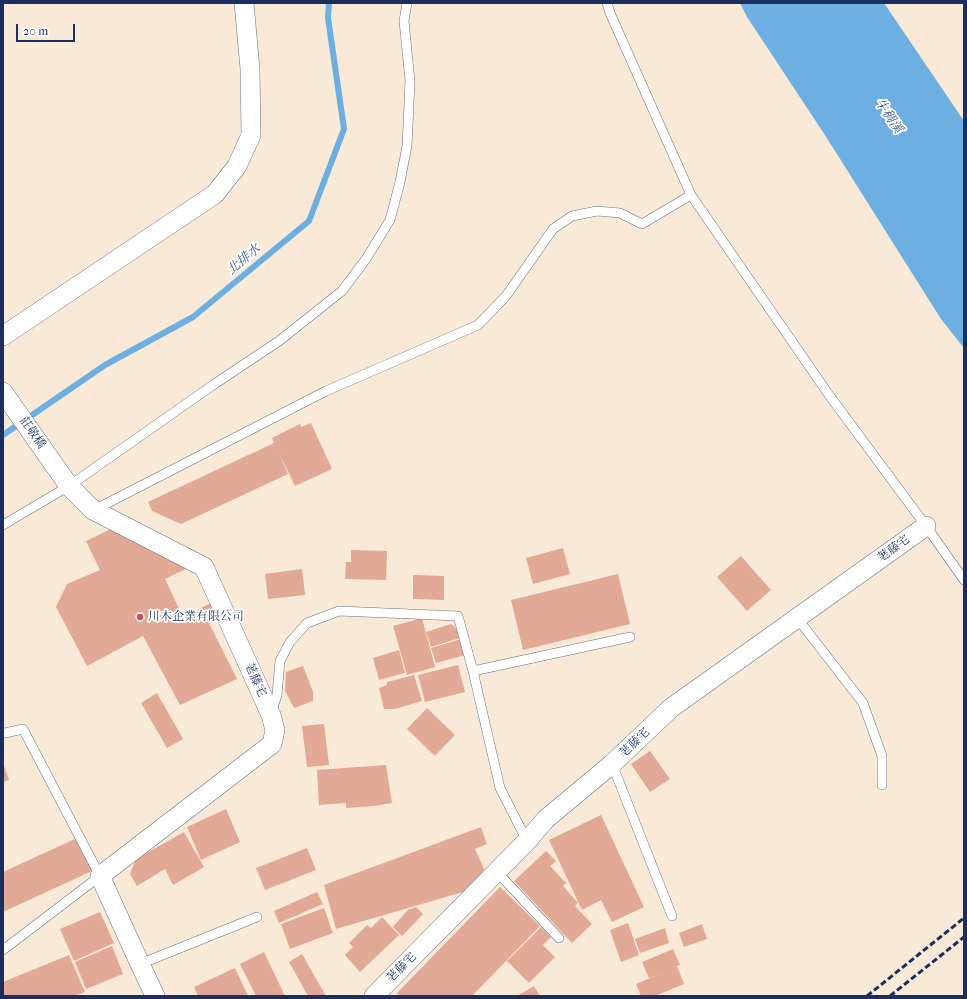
<!DOCTYPE html>
<html>
<head>
<meta charset="utf-8">
<style>
  body { margin:0 }
  #map { position:relative; width:967px; height:999px; overflow:hidden; background:#f8ead7; font-family:"IM FELL French Canon",serif }
  canvas { display:block }
  .frame { position:absolute; inset:0; border:4px solid #1b2f5e; pointer-events:none }
  .scale { position:absolute; left:16px; top:24px; width:59px; height:18px; box-sizing:border-box; border:2px solid #1b2f5e; border-top:0; padding-left:5px; font-size:12px; line-height:14px; white-space:nowrap; color:#1b2f5e; -webkit-text-stroke:3px #fff; paint-order:stroke }
</style>
</head>
<body>
<div id="map">
<canvas width="967" height="999"></canvas>
<div class="frame"></div>
<div class="scale">20 m</div>
</div>
<script>
const context = document.querySelector('canvas').getContext('2d');
context.lineJoin = 'round';
function fillPath(path, color) {
  context.fillStyle = color;
  context.fill(path, 'evenodd');
}
function toPath(rows) {
  const path = new Path2D();
  for (const r of rows) {
    path.moveTo(r[0], r[1]);
    for (let i = 2; i < r.length; i += 2) path.lineTo(r[i], r[i + 1]);
  }
  return path;
}
function strokePath(path, color, width, dash) {
  context.strokeStyle = color;
  context.lineWidth = width;
  context.lineCap = dash ? 'butt' : 'round';
  context.setLineDash(dash || []);
  context.stroke(path);
}
function drawText(font, color, halo, rows, align = 'center') {
  context.font = font + ' "IM FELL French Canon","Noto Serif TC",serif';
  context.lineWidth = 3.5;
  context.setLineDash([]);
  context.textBaseline = 'middle';
  context.strokeStyle = halo;
  context.fillStyle = color;
  for (const [text, x, y, turn = 0] of rows) {
    context.save();
    context.translate(x, y);
    context.rotate((+turn || 0) * Math.PI / 180);
    context.textAlign = isNaN(turn) ? turn : align;
    if (halo) context.strokeText(text, 0, 0);
    context.fillText(text, 0, 0);
    context.restore();
  }
}
const water = toPath([
  [740,3,884,3,964,121,964,348,941,319,823,132,747,17]
]);
const stream = toPath([
  [3,435,105,365,193,317,309,221,344,129,328,18,329,3]
]);
const building = toPath([
  [311,423,332,469,295,486,279,453,288,474,181,524,152,511,148,502,274,443,272,438,300,424,301,427],
  [113,528,190,567,165,579,183,617,211,603,217,617,208,621,237,679,180,705,143,636,87,666,56,607,67,584,100,570,86,541],
  [563,548,570,574,533,584,526,558],
  [351,550,387,551,386,580,345,579,346,562,351,562],
  [741,556,771,590,747,611,717,577],
  [302,569,305,595,268,599,265,574],
  [618,574,630,624,523,650,511,600],
  [413,575,444,576,444,600,413,599],
  [422,618,435,667,421,671,418,660,421,671,407,675,393,626],
  [451,624,457,629,460,638,431,647,426,632],
  [461,639,465,655,436,663,431,648],
  [399,650,405,673,379,680,373,658],
  [458,665,465,692,425,702,418,675],
  [303,666,313,692,313,701,294,708,285,691,286,672],
  [414,675,422,701,395,709,384,709,379,688,387,685,387,682],
  [157,693,183,739,167,748,141,703],
  [427,708,455,735,435,756,407,729],
  [324,724,329,765,307,767,302,726],
  [650,751,670,779,650,792,631,764],
  [3,763,9,780,3,782],
  [386,765,392,803,374,806,346,808,346,803,319,805,317,770],
  [226,809,240,842,201,860,187,827],
  [601,815,644,907,612,922,601,900,582,910,549,840],
  [481,827,487,844,475,849,486,873,463,892,336,929,324,885],
  [184,832,204,867,173,885,165,869,137,886,130,874,136,859],
  [77,838,92,871,3,912,3,872],
  [307,848,316,870,265,890,256,868],
  [546,851,556,861,550,866,566,883,563,886,578,903,575,906,592,924,572,943,514,881],
  [500,887,540,926,472,996,399,996,397,993],
  [317,892,323,904,279,923,274,911],
  [416,907,423,914,402,936,393,927,408,910],
  [324,908,333,933,290,949,281,924],
  [100,912,114,943,74,961,60,929],
  [382,917,399,935,360,972,345,955,353,947,349,943,367,925,371,928],
  [628,923,639,955,621,962,610,930],
  [702,924,707,939,684,947,679,933],
  [541,927,551,937,517,971,507,961],
  [665,928,669,943,640,953,635,939],
  [543,945,555,957,529,983,517,971],
  [112,946,123,974,86,989,75,962],
  [673,949,680,965,677,966,684,984,655,996,641,996,636,984,664,972,649,978,642,962],
  [264,952,285,996,256,996,240,964],
  [302,954,326,996,308,996,289,962],
  [69,955,85,992,75,996,3,996,3,982],
  [235,968,248,996,198,996,194,987],
  [534,986,540,996,517,996]
]);
const lane = toPath([
  [607,3,610,13,691,195,829,395,926,526,964,580],
  [94,510,326,391,478,325,506,296,553,229,572,216,597,211,620,213,642,224,691,195],
  [3,525,69,486,213,385,279,341,342,291,366,259,390,220,400,182,407,146,410,81,404,21,407,3],
  [797,618,863,703,882,756,882,785],
  [473,671,630,637],
  [272,711,277,695,280,661,290,642,307,623,339,611,458,616,473,671,500,788,527,841],
  [612,764,672,916],
  [497,872,559,938],
  [3,950,100,876,23,729,5,733],
  [140,964,257,917]
]);
const street = toPath([
  [3,336,215,194,237,166,251,135,250,69,244,3],
  [3,392,69,486,93,510,204,567,271,715,275,730,272,744,100,876,140,964,155,996],
  [374,996,527,841,546,819,612,764,671,708,926,526]
]);
const rail = toPath([
  [867,996,964,918],
  [890,996,964,937]
]);
const markers = [
  [140,617,4,"#d1495b"]
];
const streetNames = [
  ["莊敬橋",32,433,55],
  ["荖藤宅",894,549,-36],
  ["荖藤宅",255,680,66],
  ["荖藤宅",635,743,-44],
  ["荖藤宅",402,968,-45]
];
const poiNames = [
  ["川木企業有限公司",148,617]
];
const waterNames = [
  ["牛稠溪",888,116,56],
  ["北排水",244,260,-40]
];
fillPath(water, '#6eafe2');
strokePath(stream, '#6eafe2', 6);
fillPath(building, '#e1a996');
strokePath(lane, '#687088', 10);
strokePath(street, '#687088', 20);
strokePath(lane, '#fff', 9);
strokePath(street, '#fff', 19);
strokePath(rail, '#1b2f5e', 3, [6, 3]);
for (const [x, y, r, color] of markers) {
  const dot = new Path2D();
  dot.arc(x, y, r, 0, 2 * Math.PI);
  context.fillStyle = color;
  context.fill(dot);
  strokePath(dot, '#fff', 1.5);
}
drawText('12px', '#1b2f5e', '#fff', streetNames);
drawText('12px', '#1b2f5e', '#fff', poiNames, 'left');
drawText('italic 13px', '#385c8c', '#fff', waterNames);
</script>
</body>
</html>
